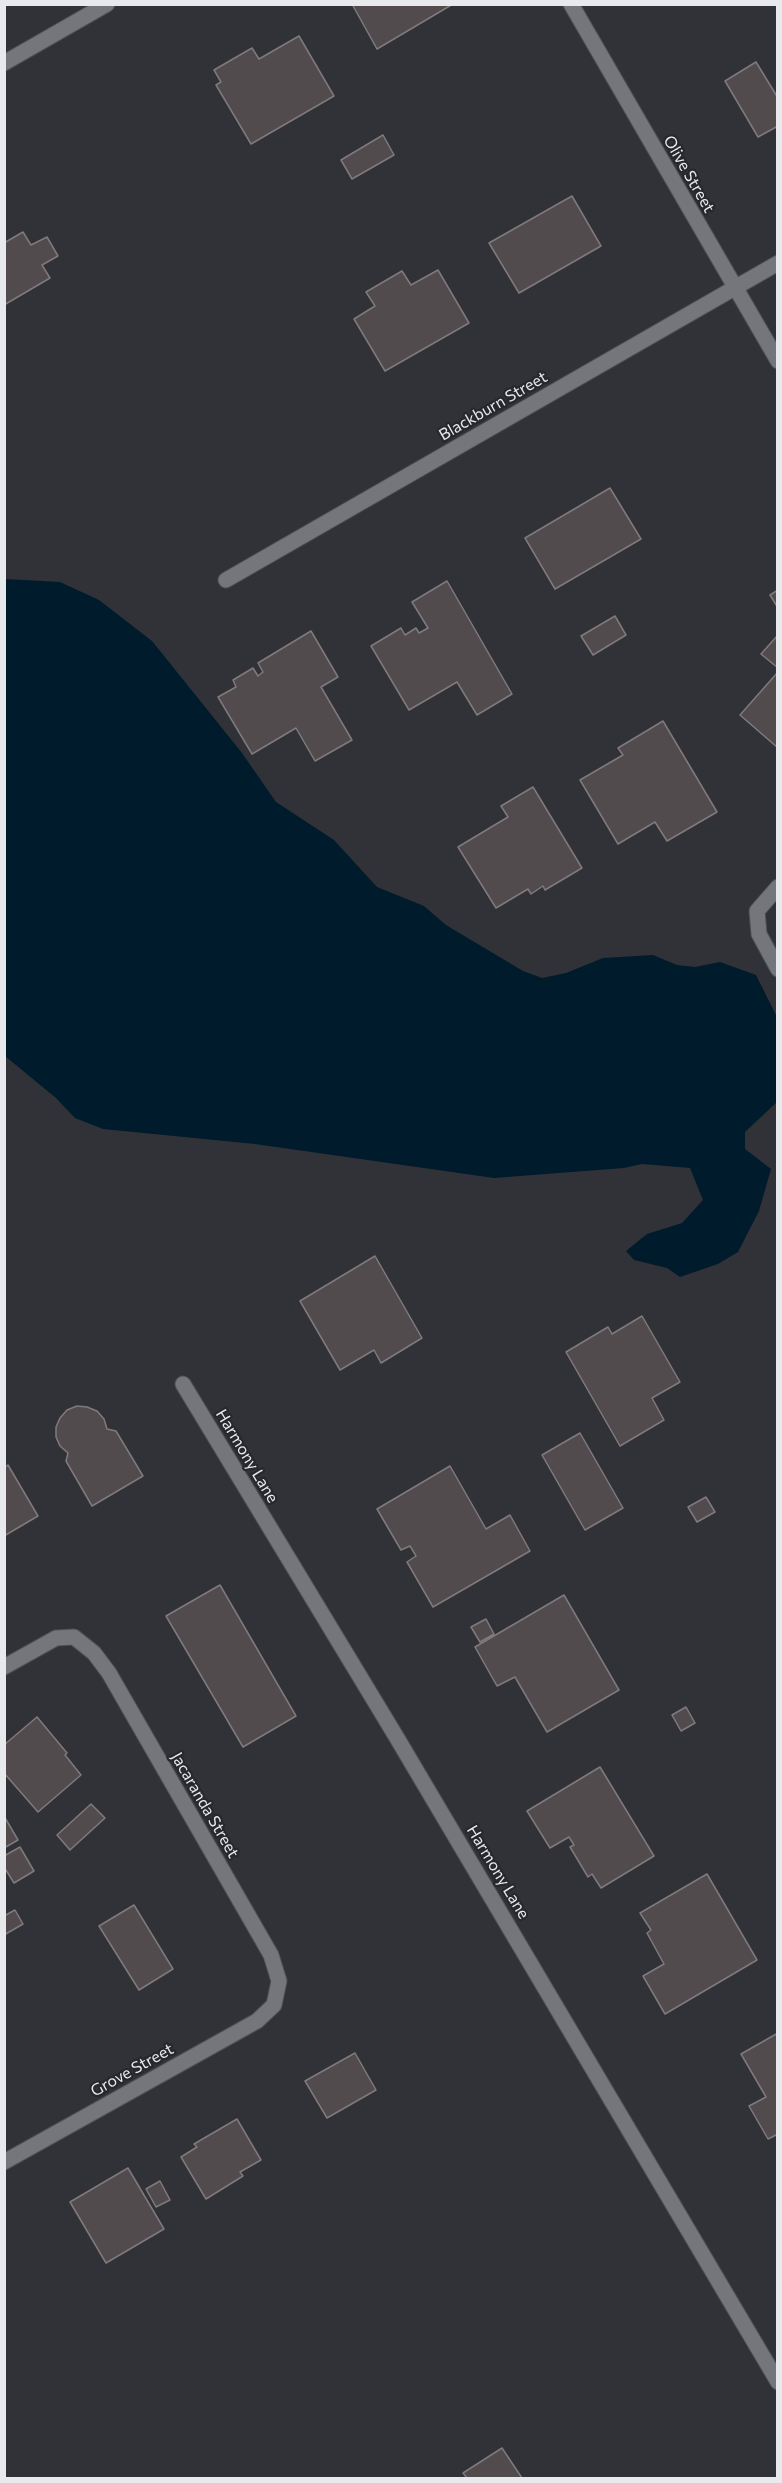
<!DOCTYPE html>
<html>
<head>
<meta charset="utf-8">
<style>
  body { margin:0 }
  #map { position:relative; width:782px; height:2483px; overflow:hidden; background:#313237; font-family:Commissioner,sans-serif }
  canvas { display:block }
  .frame { position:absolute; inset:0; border:6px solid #e8e9ec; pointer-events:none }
</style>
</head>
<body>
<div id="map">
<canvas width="782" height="2483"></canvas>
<div class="frame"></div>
</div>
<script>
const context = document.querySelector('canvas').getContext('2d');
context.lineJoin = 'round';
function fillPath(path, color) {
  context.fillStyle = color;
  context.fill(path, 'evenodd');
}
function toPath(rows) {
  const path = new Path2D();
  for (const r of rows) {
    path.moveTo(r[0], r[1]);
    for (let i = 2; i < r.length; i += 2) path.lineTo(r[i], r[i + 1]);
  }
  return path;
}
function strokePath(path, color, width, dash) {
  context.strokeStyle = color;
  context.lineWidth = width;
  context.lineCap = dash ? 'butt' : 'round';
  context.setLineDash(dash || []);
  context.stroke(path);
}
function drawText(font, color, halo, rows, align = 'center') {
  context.font = font + ' Commissioner,sans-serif';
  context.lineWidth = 4.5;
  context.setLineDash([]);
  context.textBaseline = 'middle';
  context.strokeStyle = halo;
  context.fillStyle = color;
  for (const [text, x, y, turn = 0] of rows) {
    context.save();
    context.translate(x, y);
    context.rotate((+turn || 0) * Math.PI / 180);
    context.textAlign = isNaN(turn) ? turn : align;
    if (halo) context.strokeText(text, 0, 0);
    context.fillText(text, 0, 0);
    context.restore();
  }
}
const water = toPath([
  [5,579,60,582,99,600,152,641,242,753,276,802,334,840,377,887,424,906,446,925,523,971,542,978,566,973,603,958,653,955,677,965,695,967,720,962,756,975,777,1017,777,1102,745,1132,745,1149,771,1169,759,1211,738,1252,718,1264,680,1277,667,1268,634,1260,626,1251,647,1234,682,1223,703,1200,690,1168,642,1164,624,1168,494,1178,255,1144,103,1129,75,1118,56,1098,5,1056]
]);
const building = toPath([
  [352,4,453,4,377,49,352,4],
  [299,36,334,96,251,144,216,85,221,82,214,70,252,48,259,59,299,36],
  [756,62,778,98,778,126,758,137,725,81,756,62],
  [383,135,394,155,352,179,341,160,383,135],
  [572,196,601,246,519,293,489,243,572,196],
  [23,232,31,245,47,237,58,256,42,265,50,278,4,305,4,243,23,232],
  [438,270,469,323,385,371,354,319,375,306,366,292,402,271,411,285,438,270],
  [610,488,641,539,555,589,525,538,610,488],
  [447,581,512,694,477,715,457,682,409,710,371,646,401,628,405,635,416,628,419,633,428,628,412,602,447,581],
  [778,590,778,608,770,595,778,590],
  [615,616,626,635,593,655,581,636,615,616],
  [311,631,338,677,321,687,352,740,315,761,296,728,252,754,218,697,236,687,233,680,253,668,258,676,263,672,258,663,311,631],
  [778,635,778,668,761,654,778,635],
  [778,672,778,748,740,715,778,672],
  [663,721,717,812,667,841,655,822,618,844,580,780,623,755,618,748,663,721],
  [533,787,582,868,545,890,543,886,531,894,528,889,496,908,458,847,508,817,501,806,533,787],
  [375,1256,422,1338,381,1363,374,1350,340,1370,300,1301,375,1256],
  [642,1316,680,1382,652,1398,664,1420,620,1446,566,1352,608,1327,612,1334,642,1316],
  [77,1406,87,1407,97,1411,104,1419,107,1429,116,1431,143,1476,92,1506,66,1461,68,1453,60,1446,56,1437,56,1427,60,1418,67,1410,77,1406],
  [580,1433,623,1508,585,1530,542,1455,580,1433],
  [8,1465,38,1516,4,1536,4,1468,8,1465],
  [450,1466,486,1529,510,1515,530,1551,433,1607,407,1562,416,1556,410,1546,401,1550,377,1509,450,1466],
  [706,1497,715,1512,697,1522,688,1507,706,1497],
  [220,1585,296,1716,243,1747,166,1616,220,1585],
  [564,1595,619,1690,547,1732,515,1677,497,1686,475,1647,564,1595],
  [486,1619,494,1634,480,1642,471,1627,486,1619],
  [686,1707,695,1723,681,1731,672,1715,686,1707],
  [37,1717,67,1753,65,1755,81,1775,38,1812,4,1773,4,1745,37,1717],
  [600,1767,654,1856,601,1888,592,1874,588,1877,570,1847,574,1845,569,1837,550,1848,527,1811,600,1767],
  [91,1804,105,1818,70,1850,57,1835,91,1804],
  [4,1816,18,1840,4,1848,4,1816],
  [20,1847,34,1871,14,1883,4,1867,4,1856,20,1847],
  [707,1874,757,1960,665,2014,643,1976,664,1964,647,1933,651,1930,640,1913,707,1874],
  [134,1905,173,1969,139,1990,99,1926,134,1905],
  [15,1910,23,1924,4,1935,4,1916,15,1910],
  [778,2033,778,2134,768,2139,749,2106,766,2097,741,2054,778,2033],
  [355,2053,376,2090,327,2118,305,2081,355,2053],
  [237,2119,261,2160,240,2172,243,2176,206,2199,181,2157,197,2147,194,2144,237,2119],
  [128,2168,164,2229,106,2263,70,2202,128,2168],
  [160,2181,170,2200,156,2207,146,2189,160,2181],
  [502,2448,522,2478,467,2478,463,2473,502,2448]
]);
const minor = toPath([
  [571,4,778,361],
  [4,63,107,4],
  [226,580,778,263],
  [778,887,757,911,759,934,778,969],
  [183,1384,397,1738,778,2382],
  [4,1667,56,1638,74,1637,94,1653,109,1673,271,1955,279,1981,274,2005,257,2021,4,2162]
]);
const streetNames = [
  ["Olive Street",689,174,60],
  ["Blackburn Street",493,406,-30],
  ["Harmony Lane",247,1456,59],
  ["Jacaranda Street",205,1805,60],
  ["Harmony Lane",498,1872,59],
  ["Grove Street",132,2070,-29]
];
fillPath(water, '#001b2c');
fillPath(building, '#514b4e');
strokePath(building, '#807a7d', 1.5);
strokePath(minor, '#4f5054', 17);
strokePath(minor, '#75767c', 15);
drawText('16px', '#e8e9ec', '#27282d', streetNames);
</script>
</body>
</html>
